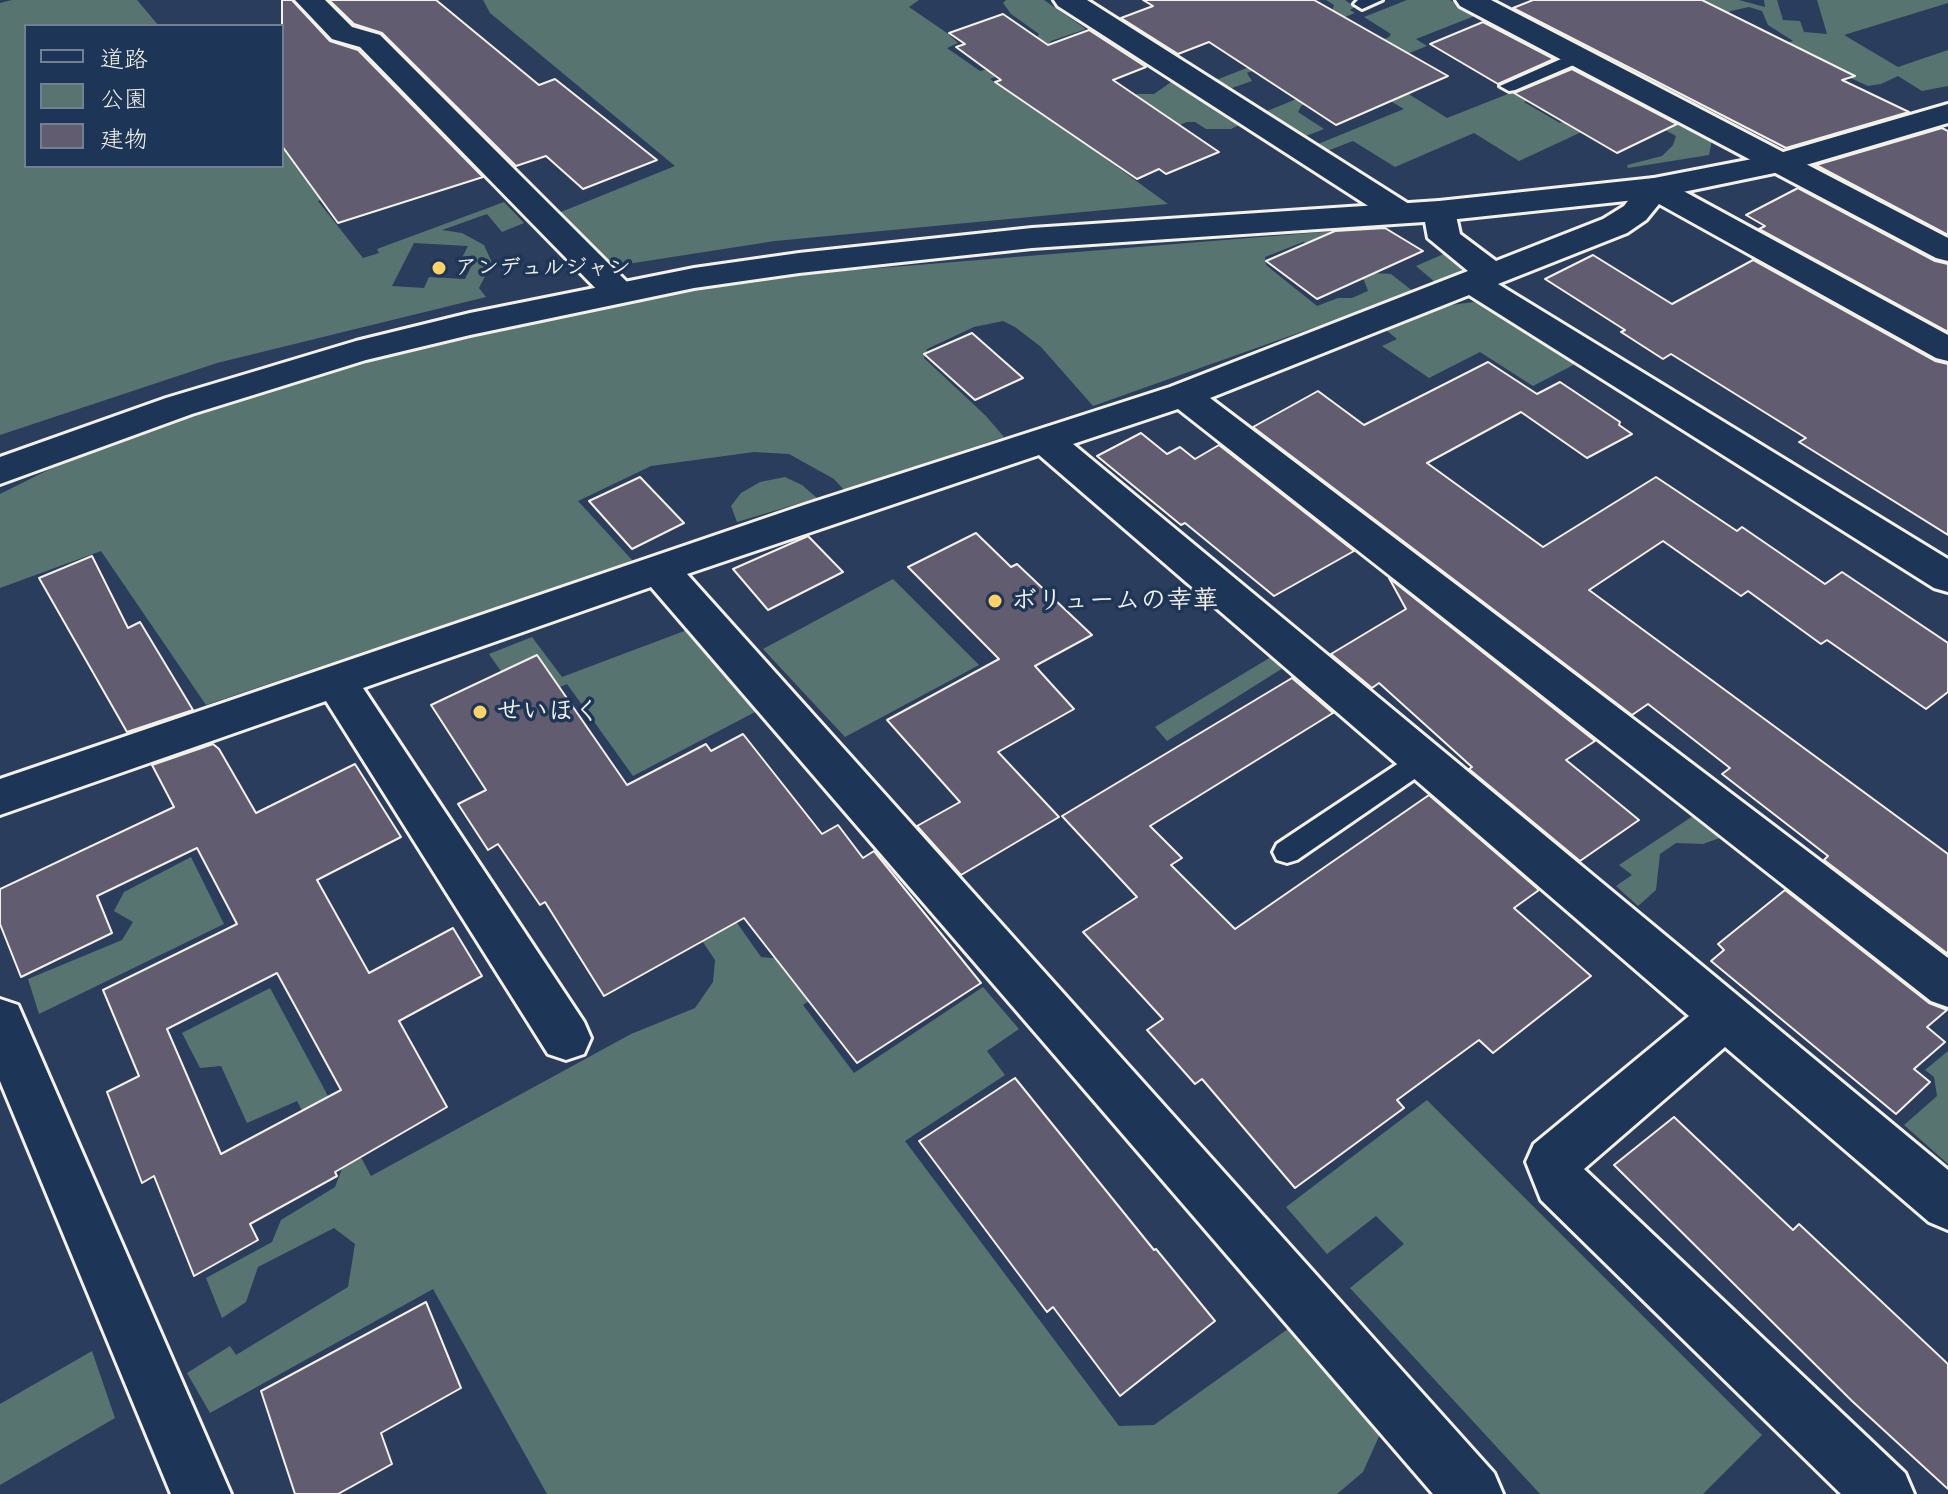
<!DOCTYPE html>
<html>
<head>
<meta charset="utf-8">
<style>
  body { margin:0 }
  #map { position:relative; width:1948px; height:1494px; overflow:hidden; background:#2b3d5c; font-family:Delius,"Klee One",sans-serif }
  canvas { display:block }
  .legend { position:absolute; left:24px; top:24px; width:260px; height:144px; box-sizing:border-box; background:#1d3557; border:2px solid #738091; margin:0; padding:10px 14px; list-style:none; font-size:24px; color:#f4f1e8 }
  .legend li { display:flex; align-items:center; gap:16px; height:40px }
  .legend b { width:40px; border:2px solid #738091 }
</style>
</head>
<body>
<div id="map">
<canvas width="1948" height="1494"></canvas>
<ul class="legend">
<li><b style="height:10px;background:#1d3557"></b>道路</li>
<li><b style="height:22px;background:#577471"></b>公園</li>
<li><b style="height:22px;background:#615c70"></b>建物</li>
</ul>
</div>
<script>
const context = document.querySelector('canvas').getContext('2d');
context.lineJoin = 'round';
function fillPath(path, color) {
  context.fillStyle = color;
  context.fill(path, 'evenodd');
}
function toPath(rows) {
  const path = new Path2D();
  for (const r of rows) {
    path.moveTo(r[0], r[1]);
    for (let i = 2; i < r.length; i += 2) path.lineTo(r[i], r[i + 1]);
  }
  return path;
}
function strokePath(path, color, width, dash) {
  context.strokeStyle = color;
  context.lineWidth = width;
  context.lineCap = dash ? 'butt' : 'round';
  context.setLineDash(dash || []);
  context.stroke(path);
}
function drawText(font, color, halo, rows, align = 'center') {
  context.font = font + ' Delius,"Klee One",sans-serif';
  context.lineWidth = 7;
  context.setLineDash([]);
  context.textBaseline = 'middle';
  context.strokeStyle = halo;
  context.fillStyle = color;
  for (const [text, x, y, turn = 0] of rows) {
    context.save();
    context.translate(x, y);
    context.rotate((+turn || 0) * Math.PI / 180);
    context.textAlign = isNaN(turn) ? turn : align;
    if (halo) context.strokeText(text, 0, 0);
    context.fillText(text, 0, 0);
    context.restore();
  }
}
const green = toPath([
  [12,0,137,0,159,26,26,26,26,166,282,166,282,149,308,142,351,187,318,201,363,258,379,253,377,249,504,202,524,223,502,232,487,214,442,230,462,233,484,245,492,263,479,288,486,297,217,363,0,435,0,3],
  [414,243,468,246,460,262,473,263,465,279,429,277,424,288,392,286],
  [483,0,919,0,909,7,947,33,958,43,947,48,980,71,1007,65,1035,42,1039,34,1011,14,1003,3,1006,0,1044,0,1086,29,1051,41,1034,61,990,79,1048,119,1131,94,1154,94,1174,80,1241,124,1231,129,1206,129,1195,122,1187,122,1102,156,1168,204,775,241,621,265,604,261,556,214,675,166,490,13],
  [1326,0,1345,0,1355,7,1350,10,1355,13,1307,32,1307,36,1341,56,1389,37,1391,34,1364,17,1407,0,1450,0,1477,15,1416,39,1427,46,1369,69,1447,118,1566,71,1589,73,1524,102,1560,123,1596,107,1614,117,1519,161,1474,133,1395,167,1353,141,1327,151,1318,144,1404,109,1358,82,1301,106,1298,112,1324,129,1306,136,1267,111,1353,76,1310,49,1247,73,1252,81,1232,88,1216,80,1303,46,1280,31,1332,11,1334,5],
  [1688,0,1739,0,1765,7,1764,0,1777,0,1783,20,1800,21,1804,32,1827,34,1817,0,1948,0,1948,3,1844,35,1898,67,1948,50,1948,86,1922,91,1898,76,1881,84,1868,86,1777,45,1793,41,1768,25,1762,11,1749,7,1731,11,1685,31],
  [1644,105,1712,140,1709,155,1628,168,1627,165,1662,156,1673,145,1676,136,1629,111],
  [1796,191,1816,195,1944,262,1883,301,1789,249,1795,245],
  [1372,228,1380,230,1373,273,1391,274,1414,292,1093,406,1041,347,1015,327,1003,321,974,327,927,349,924,358,986,416,1004,437,844,490,834,479,789,454,754,452,651,466,578,501,633,561,206,705,101,551,0,588,0,494,60,464,252,393,417,347,583,307,757,278],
  [1303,242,1316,245,1364,280,1368,291,1352,298,1338,298,1317,306,1266,265,1265,257],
  [1446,253,1462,264,1461,271,1454,276,1436,283,1416,266],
  [1473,302,1491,306,1579,362,1533,386,1480,352,1429,378,1382,346,1397,339,1386,330,1444,306],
  [785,477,802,485,817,498,737,522,731,506,741,493,760,482],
  [893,579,979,665,845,737,763,649],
  [687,630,757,711,633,776,567,684,523,703,489,654,532,637,562,677],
  [1271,657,1283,668,1167,741,1155,727],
  [1696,814,1725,836,1703,844,1676,843,1660,854,1656,890,1638,906,1616,886,1632,875,1619,865],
  [191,857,224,924,39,1014,28,979,122,940,133,922,114,911,124,892],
  [728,910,761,957,784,959,879,954,803,1005,854,1073,983,987,1019,1029,987,1051,1005,1075,905,1141,1119,1426,1154,1425,1292,1326,1380,1434,1363,1472,1337,1494,547,1494,433,1289,210,1413,187,1373,230,1346,236,1355,348,1287,355,1244,334,1228,258,1267,246,1302,222,1318,206,1278,272,1242,281,1220,335,1187,345,1161,307,1120,297,1101,247,1123,221,1066,200,1068,182,1033,270,988,371,1176,631,1034,695,1008,713,982,715,960,694,929],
  [1948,1051,1948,1164,1904,1125,1937,1096,1934,1077,1925,1070],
  [1427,1100,1762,1435,1703,1494,1540,1494,1350,1288,1404,1244,1376,1216,1327,1254,1286,1207],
  [92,1351,115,1418,0,1485,0,1404]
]);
const building = toPath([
  [282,0,292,0,330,41,358,50,483,177,338,223,282,146,282,0],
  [329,0,436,0,539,85,555,79,657,160,583,189,546,156,516,166,382,33,354,24,329,0],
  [1143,0,1314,0,1448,76,1336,125,1209,42,1178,54,1121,18,1153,6,1143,0],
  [1533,0,1702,0,1855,76,1842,80,1909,112,1786,148,1513,8,1533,0],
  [1003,14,1048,45,1089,30,1146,67,1113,80,1219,152,1166,174,1159,169,1137,179,995,82,1001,80,956,47,965,44,949,33,1003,14],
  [1483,22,1554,59,1498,84,1430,44,1483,22],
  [1572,69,1677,124,1617,153,1514,93,1572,69],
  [1942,128,1948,131,1948,235,1816,165,1942,128],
  [1798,188,1935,261,1948,264,1948,332,1759,229,1765,226,1746,215,1798,188],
  [1385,228,1423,251,1317,299,1266,261,1335,231,1385,228],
  [1593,255,1672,304,1753,260,1935,361,1948,364,1948,535,1799,442,1806,438,1671,354,1663,359,1621,332,1625,330,1545,279,1593,255],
  [972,333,1023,378,975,400,924,354,972,333],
  [1488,362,1537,394,1560,382,1620,422,1619,425,1632,434,1587,458,1521,412,1427,463,1543,547,1656,477,1737,531,1742,527,1825,584,1842,572,1948,643,1948,692,1926,709,1827,640,1821,644,1748,591,1741,596,1663,541,1589,590,1948,854,1948,954,1824,860,1828,856,1722,774,1730,768,1648,704,1632,715,1253,427,1318,391,1364,425,1488,362],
  [1141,433,1167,454,1180,447,1195,459,1219,445,1354,551,1274,596,1185,523,1181,525,1097,456,1141,433],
  [640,477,684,523,632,549,589,501,640,477],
  [976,533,1011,567,1017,564,1092,635,1035,666,1074,709,998,752,1059,817,961,875,917,826,960,802,887,720,999,659,908,567,976,533],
  [808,536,843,572,768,610,733,569,808,536],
  [92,556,128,628,140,622,193,710,127,732,39,578,92,556],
  [1389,578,1595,741,1566,760,1639,820,1580,861,1469,769,1472,767,1379,683,1372,688,1331,654,1406,609,1389,578],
  [537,655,627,785,706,744,711,751,743,734,822,834,838,825,863,858,874,851,981,983,857,1063,744,918,604,996,545,902,540,905,498,844,488,850,458,804,486,790,431,705,537,655],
  [1292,678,1333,713,1150,826,1182,858,1171,865,1235,929,1429,795,1539,890,1514,908,1591,976,1493,1053,1479,1040,1397,1100,1404,1108,1295,1188,1202,1079,1195,1084,1147,1030,1163,1019,1083,932,1137,897,1062,816,1292,678],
  [213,744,219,749,256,813,355,764,401,837,317,880,369,973,453,928,482,976,399,1021,447,1107,335,1172,337,1176,250,1224,258,1240,194,1276,154,1176,142,1183,107,1092,139,1076,103,990,237,924,197,848,97,896,112,933,21,977,0,924,0,889,174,807,152,765,213,744],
  [277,973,341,1090,221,1154,167,1029,277,973],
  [1785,890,1929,1003,1947,1010,1927,1027,1945,1042,1914,1069,1930,1082,1896,1114,1711,961,1724,950,1718,944,1785,890],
  [1015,1078,1154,1250,1156,1249,1215,1321,1120,1396,1053,1307,1047,1312,919,1141,1015,1078],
  [1674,1117,1793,1230,1799,1224,1948,1364,1948,1489,1852,1401,1614,1165,1674,1117],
  [426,1302,461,1388,381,1433,392,1464,338,1494,295,1494,261,1391,426,1302]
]);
const lane = toPath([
  [1382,0,1362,9,1354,4,1358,0,1382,0],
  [1577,52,1583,53,1586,57,1583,61,1515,90,1509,91,1500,86,1577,52],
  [1423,750,1432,753,1436,760,1432,767,1297,860,1287,863,1277,860,1273,852,1277,844,1414,753,1423,750]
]);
const street = toPath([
  [295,0,325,0,352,27,380,35,631,286,636,293,631,300,619,303,607,300,360,47,332,39,295,0],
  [1054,0,1087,0,1412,206,1417,213,1412,220,1401,223,1390,220,1058,6,1054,0],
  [1456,0,1491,0,1948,238,1948,261,1936,258,1460,6,1456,0],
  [1654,178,1665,181,1948,335,1948,361,1936,358,1659,204,1646,220,1627,233,1498,284,1948,559,1948,592,1934,588,1469,295,1210,398,1948,958,1948,1007,1931,1001,1178,409,1073,444,1948,1170,1948,1230,1929,1222,1725,1047,1584,1169,1905,1473,1914,1494,1841,1494,1541,1200,1526,1162,1534,1144,1689,1016,1039,455,687,574,1494,1473,1503,1494,1433,1494,651,587,363,688,584,1022,591,1038,584,1054,566,1060,548,1054,326,701,0,815,0,779,804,505,1170,387,1468,271,1428,238,1423,211,1428,204,1439,201,1450,204,1455,211,1460,234,1496,261,1603,219,1624,206,1643,181,1654,178],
  [0,999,18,1005,25,1021,231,1494,171,1494,0,1081,0,999]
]);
const secondary = toPath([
  [1948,104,1948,123,1789,170,1654,198,1439,221,1032,248,799,273,694,288,470,335,366,360,192,414,0,484,0,457,166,398,356,341,470,313,694,268,799,253,1032,228,1439,201,1654,178,1773,155,1948,104]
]);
const markers = [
  [439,268,8,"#ffd166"],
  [995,601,8,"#ffd166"],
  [480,712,8,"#ffd166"]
];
const farPoinames = [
  ["アンデュルジャン",455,268]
];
const poiNames = [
  ["ボリュームの幸華",1011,601],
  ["せいほく",496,712]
];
fillPath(green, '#577471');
fillPath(building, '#615c70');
strokePath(building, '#f4f1e8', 2);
strokePath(lane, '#f4f1e8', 6);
strokePath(street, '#f4f1e8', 6);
strokePath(secondary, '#f4f1e8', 6);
fillPath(lane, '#1d3557');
fillPath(street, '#1d3557');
fillPath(secondary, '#1d3557');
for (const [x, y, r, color] of markers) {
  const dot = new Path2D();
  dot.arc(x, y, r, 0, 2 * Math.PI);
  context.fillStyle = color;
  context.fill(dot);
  strokePath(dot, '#1d3557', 3);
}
drawText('bold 22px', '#f4f1e8', '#1d3557', farPoinames, 'left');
drawText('bold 26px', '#f4f1e8', '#1d3557', poiNames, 'left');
</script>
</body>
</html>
